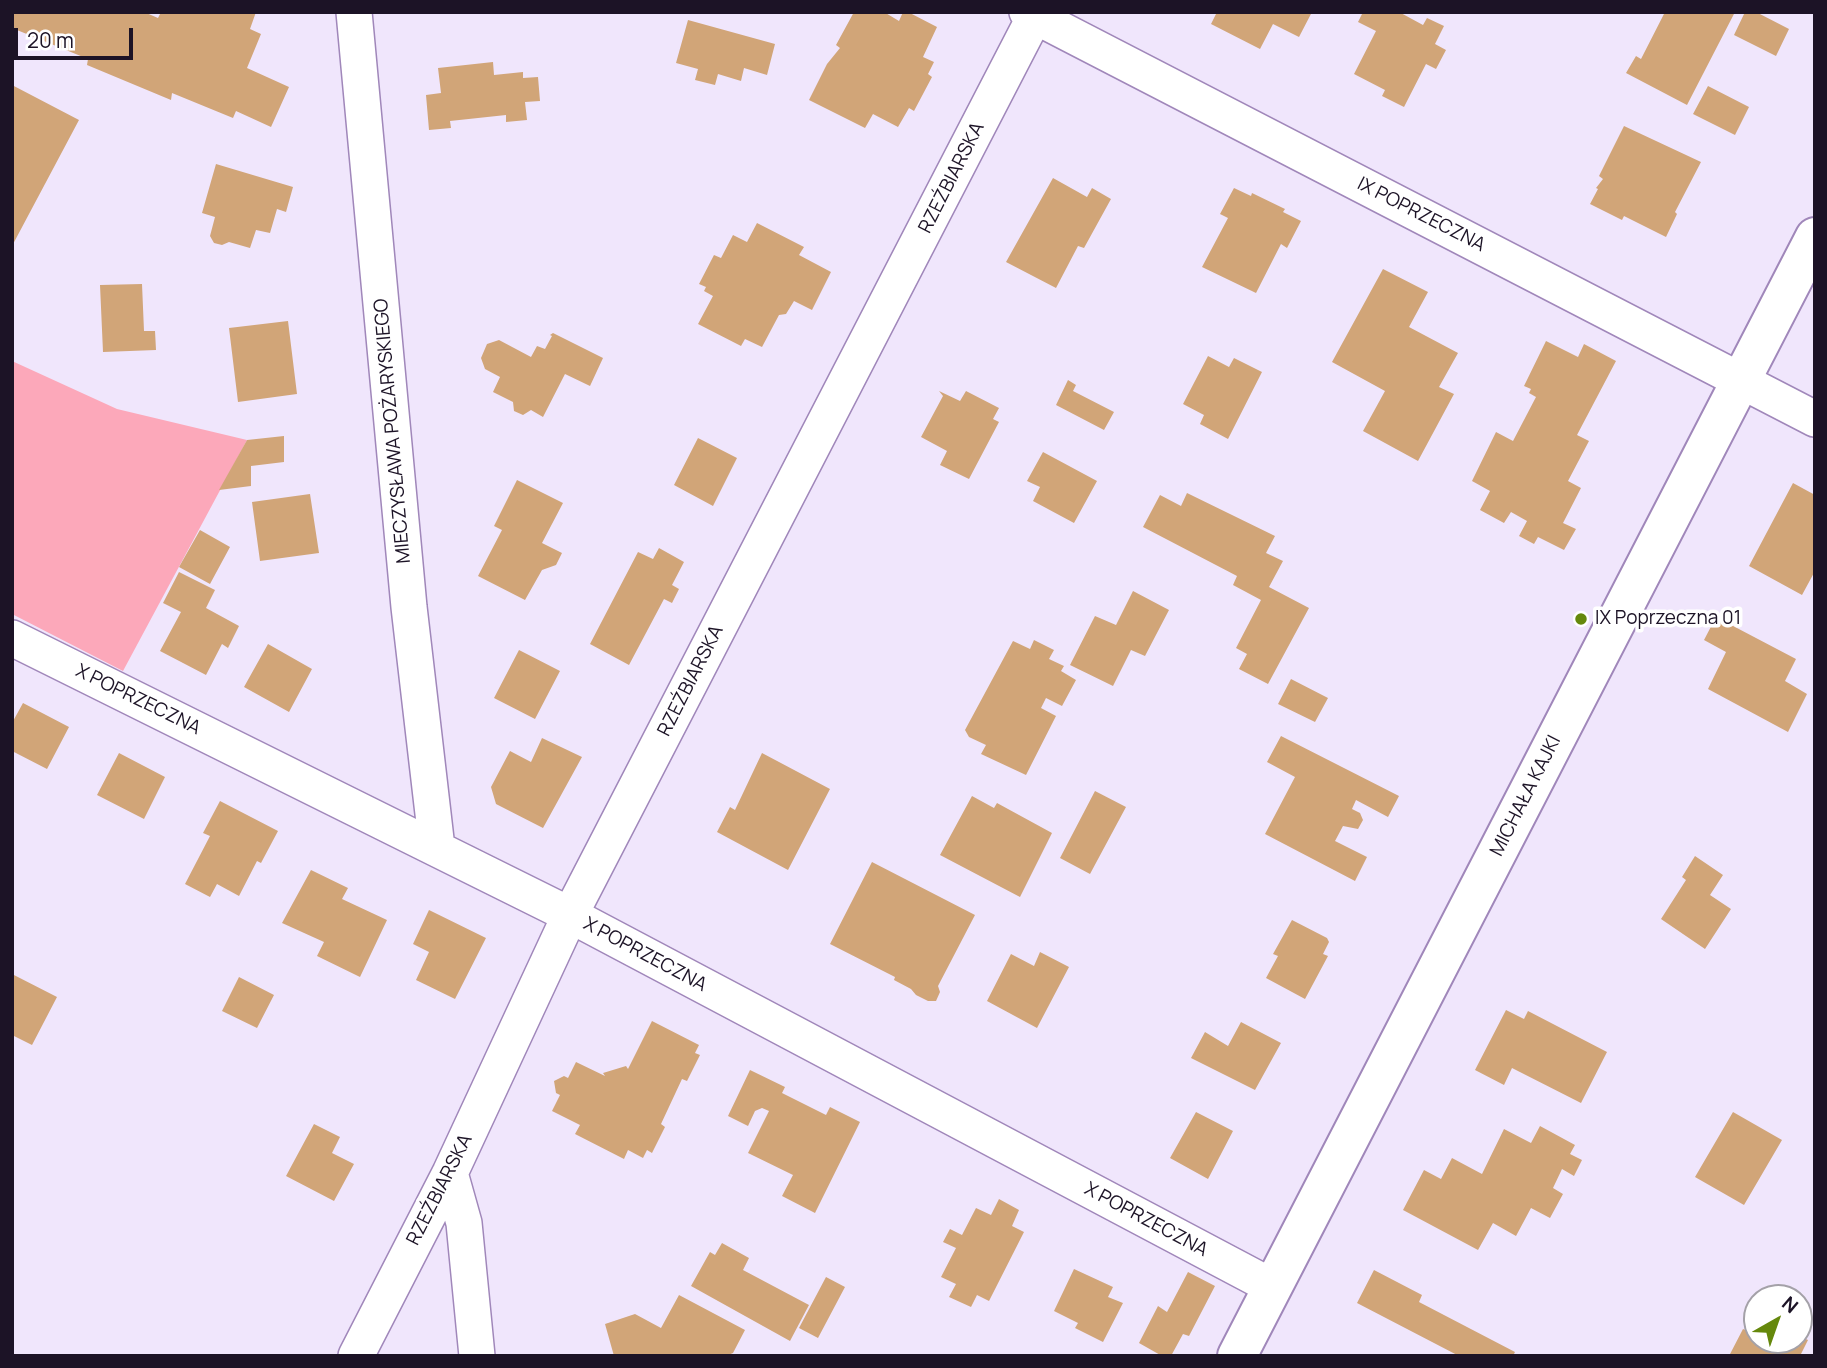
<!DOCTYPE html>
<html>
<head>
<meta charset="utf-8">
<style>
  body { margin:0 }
  #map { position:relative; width:1827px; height:1368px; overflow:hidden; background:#f0e6fc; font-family:Manrope,sans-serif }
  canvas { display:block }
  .frame { position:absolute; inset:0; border:14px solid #1c1326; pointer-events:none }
  .north { position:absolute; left:1743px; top:1284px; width:70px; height:70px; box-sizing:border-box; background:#fff; border:2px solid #a4a1a8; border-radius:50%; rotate:40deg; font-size:19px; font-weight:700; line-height:28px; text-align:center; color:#1c1326 }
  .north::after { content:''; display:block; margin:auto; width:24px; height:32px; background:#65880c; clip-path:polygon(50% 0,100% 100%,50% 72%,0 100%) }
  .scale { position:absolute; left:14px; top:28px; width:119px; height:32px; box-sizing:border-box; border:4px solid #1c1326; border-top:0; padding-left:9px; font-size:21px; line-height:24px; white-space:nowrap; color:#1c1326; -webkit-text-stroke:5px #fff; paint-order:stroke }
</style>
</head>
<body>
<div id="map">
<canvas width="1827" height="1368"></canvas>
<div class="frame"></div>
<div class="north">N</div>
<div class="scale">20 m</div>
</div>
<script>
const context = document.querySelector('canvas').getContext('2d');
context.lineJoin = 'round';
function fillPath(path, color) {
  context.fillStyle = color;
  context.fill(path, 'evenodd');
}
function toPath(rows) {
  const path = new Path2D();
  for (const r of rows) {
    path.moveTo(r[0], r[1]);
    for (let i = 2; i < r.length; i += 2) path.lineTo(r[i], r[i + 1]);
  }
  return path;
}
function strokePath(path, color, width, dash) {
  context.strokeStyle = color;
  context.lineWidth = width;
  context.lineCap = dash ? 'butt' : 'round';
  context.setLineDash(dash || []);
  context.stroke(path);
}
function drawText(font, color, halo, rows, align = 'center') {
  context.font = font + ' Manrope,sans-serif';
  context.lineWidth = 7;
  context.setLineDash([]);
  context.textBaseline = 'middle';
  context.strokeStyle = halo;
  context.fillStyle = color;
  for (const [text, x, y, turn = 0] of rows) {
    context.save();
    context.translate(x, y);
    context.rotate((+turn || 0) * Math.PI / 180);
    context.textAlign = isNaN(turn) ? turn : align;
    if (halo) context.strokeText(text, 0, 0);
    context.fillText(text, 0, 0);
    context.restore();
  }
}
const green = toPath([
  [12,361,117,409,247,440,123,671,12,614]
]);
const building = toPath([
  [12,12,144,12,158,18,161,12,256,12,250,29,261,34,247,68,289,87,271,127,236,111,233,118,172,93,171,100,87,65,88,59,12,28],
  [854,12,884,12,899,21,903,12,908,12,937,27,923,57,934,62,928,74,932,77,914,111,909,108,898,127,873,114,865,128,809,100,827,64,840,48,836,45],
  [1217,12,1312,12,1299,37,1273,24,1260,49,1211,24],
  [1363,12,1399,12,1423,25,1427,18,1444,26,1435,44,1446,50,1436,69,1426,64,1404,107,1382,96,1385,90,1354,74,1376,31,1358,22],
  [1665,12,1735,12,1687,105,1626,73,1636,56,1641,59],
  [1745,12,1756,12,1789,29,1776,56,1734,35],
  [688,20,775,44,767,75,744,68,741,81,718,74,715,85,695,80,698,69,676,63],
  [493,62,494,75,523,72,523,78,538,77,540,101,525,102,527,120,506,122,506,115,450,121,451,128,429,130,426,95,441,93,438,68],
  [12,85,79,120,12,246],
  [1708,86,1749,107,1735,135,1693,114],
  [1624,126,1701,162,1675,212,1677,214,1666,237,1624,216,1622,220,1590,204,1598,189,1596,188,1603,179,1599,176],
  [216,164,293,187,286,212,277,209,270,233,256,230,250,248,229,242,222,245,214,243,210,236,215,217,202,213],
  [1053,178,1087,197,1092,188,1111,199,1084,248,1078,246,1056,288,1006,262],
  [1234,188,1251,196,1252,193,1285,209,1283,212,1301,221,1287,248,1281,244,1256,293,1202,267,1228,218,1220,214],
  [757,223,804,247,799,255,831,272,812,310,794,301,786,314,779,315,762,347,745,339,741,346,698,324,713,296,704,291,706,287,699,284,714,255,721,258,733,235,747,242],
  [1383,269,1428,292,1409,327,1458,353,1439,387,1454,394,1418,461,1363,431,1385,391,1332,362],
  [142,284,144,331,155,331,156,350,103,352,100,285],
  [288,321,297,394,238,402,229,328],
  [553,333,603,358,590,386,565,374,543,417,531,410,523,415,514,411,513,402,493,392,500,377,485,369,481,358,487,344,499,340,531,357,537,346,545,349,552,336,550,335],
  [1546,341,1578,357,1584,344,1616,361,1577,435,1589,441,1568,481,1581,488,1563,523,1576,529,1564,550,1538,537,1534,544,1519,536,1527,521,1511,512,1504,523,1480,510,1490,491,1472,481,1496,432,1513,441,1536,397,1529,393,1531,389,1524,386],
  [1208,356,1229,367,1234,358,1262,372,1228,439,1200,424,1204,415,1183,404],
  [1068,380,1076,385,1073,391,1114,412,1104,430,1056,405],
  [939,391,960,401,966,391,999,408,993,419,999,422,969,479,940,465,947,451,921,437,943,396],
  [284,436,284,462,251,466,251,486,219,490,247,440],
  [698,438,737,458,713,506,674,485],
  [1043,452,1097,481,1074,523,1033,501,1040,487,1027,481],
  [517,480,563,503,542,543,562,553,556,565,542,570,525,600,478,576,502,530,494,526],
  [1793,483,1815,495,1815,571,1802,595,1749,566],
  [1187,493,1275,536,1266,553,1283,561,1269,587,1309,608,1268,684,1239,669,1247,654,1236,648,1261,600,1233,585,1237,576,1143,527,1160,495,1181,506],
  [310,494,319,553,260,561,252,502],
  [200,530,230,547,210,584,179,567],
  [659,548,684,562,672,585,679,589,672,603,664,599,629,665,590,644,638,552,653,559],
  [179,572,215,590,206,608,239,626,228,648,222,644,206,675,160,651,181,612,163,603],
  [1133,591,1169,610,1145,656,1131,650,1113,686,1070,665,1095,616,1116,625],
  [1716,617,1796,659,1785,681,1807,694,1788,732,1708,689,1726,652,1704,640],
  [1034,640,1054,650,1049,659,1064,666,1061,671,1076,680,1062,706,1046,698,1041,708,1056,716,1026,775,981,754,986,745,969,737,965,730,1013,641,1030,649],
  [268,644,312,669,289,712,244,687],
  [519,650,560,671,535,719,494,698],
  [1291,679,1328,698,1315,722,1278,704],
  [23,703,69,727,47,769,12,751,12,723],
  [1281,736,1399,796,1388,817,1356,800,1352,809,1360,813,1363,820,1358,829,1343,826,1335,841,1367,857,1355,881,1265,834,1295,777,1267,762],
  [542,738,582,757,543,828,496,804,491,787,510,751,531,762],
  [119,753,165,777,144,819,97,795],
  [762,753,830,789,788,870,717,832,730,807,735,810],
  [1095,791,1126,807,1090,874,1060,858],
  [972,796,994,808,997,803,1052,833,1020,897,940,855],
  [220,801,278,831,261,863,257,861,239,896,217,884,210,897,185,884,210,836,203,833],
  [1695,856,1723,875,1710,895,1731,909,1705,949,1661,919,1686,880,1682,877],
  [872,862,975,915,938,986,940,992,936,1001,928,1001,916,995,911,989,894,980,895,977,830,944],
  [311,870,348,888,342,899,387,920,360,977,317,956,324,942,282,923],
  [429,910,486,938,455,999,416,980,429,952,413,944],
  [1292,920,1327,938,1329,942,1323,954,1328,956,1305,999,1266,978,1278,956,1273,954],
  [1040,952,1069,967,1037,1028,987,1001,1011,954,1034,966],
  [12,974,57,997,32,1045,12,1035],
  [239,977,274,995,257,1028,222,1011],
  [1506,1010,1524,1019,1528,1011,1607,1052,1581,1103,1512,1068,1504,1085,1475,1070],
  [652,1021,699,1045,695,1053,700,1055,687,1081,682,1079,661,1124,665,1127,652,1153,647,1150,643,1158,628,1150,624,1159,575,1134,580,1125,552,1111,560,1095,556,1093,554,1081,564,1076,568,1078,576,1062,605,1076,603,1073,626,1066,628,1069],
  [1241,1022,1281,1043,1255,1090,1191,1058,1205,1032,1228,1046],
  [750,1070,785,1087,782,1093,826,1115,830,1107,860,1122,815,1213,782,1196,793,1175,748,1153,769,1111,762,1108,755,1111,748,1126,728,1116],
  [1196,1112,1233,1131,1208,1179,1170,1158],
  [1733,1112,1782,1140,1744,1205,1695,1177],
  [314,1124,340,1137,332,1153,354,1164,334,1201,286,1176],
  [1540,1126,1575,1145,1570,1154,1582,1160,1574,1176,1562,1169,1553,1188,1563,1194,1550,1218,1531,1208,1516,1236,1493,1223,1478,1250,1403,1210,1424,1170,1441,1179,1452,1158,1482,1174,1504,1129,1531,1143],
  [999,1199,1019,1210,1012,1226,1024,1232,989,1301,977,1295,971,1307,949,1297,956,1284,941,1277,956,1248,943,1242,950,1229,962,1235,976,1208,991,1215],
  [722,1243,749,1258,743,1270,809,1305,790,1341,691,1286,710,1252,715,1255],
  [1074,1269,1113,1287,1108,1297,1123,1303,1103,1342,1075,1328,1078,1323,1054,1311],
  [1374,1270,1422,1295,1419,1302,1515,1352,1513,1356,1459,1356,1357,1303],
  [1188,1272,1215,1286,1189,1336,1183,1334,1171,1356,1162,1356,1139,1343,1158,1306,1167,1312],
  [826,1277,845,1287,818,1338,799,1328],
  [679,1295,745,1330,733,1353,726,1356,614,1356,605,1324,635,1314,661,1328],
  [1757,1313,1757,1340,1799,1340,1799,1336,1808,1340,1800,1356,1729,1356,1743,1329,1748,1331]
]);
const street = toPath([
  [354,12,409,607,437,848],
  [1027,12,1815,419],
  [12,638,570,915,1271,1286],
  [450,1173,464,1223,477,1356],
  [356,1356,450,1173,570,915,1037,12]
]);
const secondary = toPath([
  [1237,1356,1815,237]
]);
const markers = [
  [1581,619,7,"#65880c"]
];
const streetNames = [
  ["RZEŹBIARSKA",952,178,-63],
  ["IX POPRZECZNA",1421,215,27],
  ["MIECZYSŁAWA POŻARYSKIEGO",393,431,-95],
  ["RZEŹBIARSKA",691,681,-63],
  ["X POPRZECZNA",138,700,26],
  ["MICHAŁA KAJKI",1526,796,-63],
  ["X POPRZECZNA",645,955,28],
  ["RZEŹBIARSKA",440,1190,-63],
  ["X POPRZECZNA",1146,1220,28]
];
const poiNames = [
  ["IX Poprzeczna 01",1595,619]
];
fillPath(green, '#fca8ba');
fillPath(building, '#d1a578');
strokePath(street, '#a087ba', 38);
strokePath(secondary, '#a087ba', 42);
strokePath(street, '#fff', 35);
strokePath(secondary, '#fff', 38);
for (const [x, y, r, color] of markers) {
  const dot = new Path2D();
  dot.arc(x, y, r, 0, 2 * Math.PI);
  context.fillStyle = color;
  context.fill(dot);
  strokePath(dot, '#fff', 2.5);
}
drawText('19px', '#1c1326', '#fff', streetNames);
drawText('19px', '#1c1326', '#fff', poiNames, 'left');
</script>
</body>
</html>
